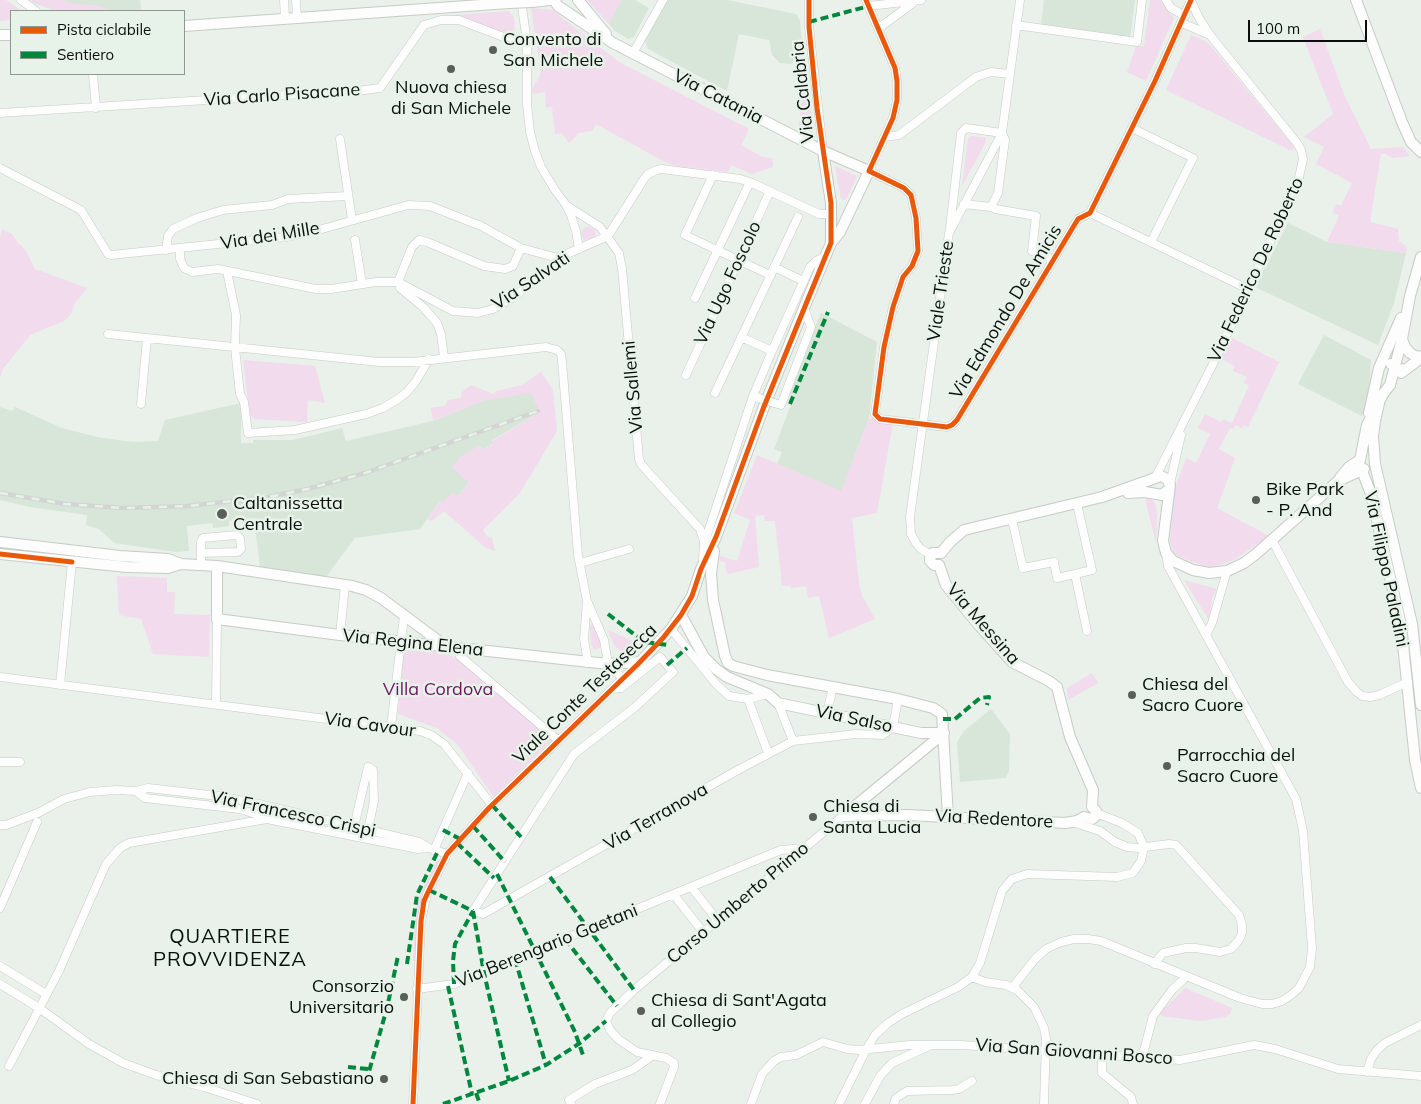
<!DOCTYPE html>
<html>
<head>
<meta charset="utf-8">
<style>
  body { margin:0 }
  #map { position:relative; width:1421px; height:1104px; overflow:hidden; background:#eaf0ea; font-family:Mulish,sans-serif }
  canvas { display:block }
  .legend { position:absolute; left:10px; top:10px; width:175px; height:65px; box-sizing:border-box; background:#e7f3e8; border:1px solid #8f9890; margin:0; padding:6px 9px; list-style:none; font-size:15px; color:#0b0f0c }
  .legend li { display:flex; align-items:center; gap:10px; height:25px }
  .legend b { width:25px; border:1px solid #8f9890 }
  .scale { position:absolute; left:1248px; top:20px; width:119px; height:22px; box-sizing:border-box; border:2px solid #0b0f0c; border-top:0; padding-left:6px; font-size:15px; line-height:18px; white-space:nowrap; color:#0b0f0c; -webkit-text-stroke:4px #e7f3e8; paint-order:stroke }
</style>
</head>
<body>
<div id="map">
<canvas width="1421" height="1104"></canvas>
<ul class="legend">
<li><b style="height:6px;background:#e8590c"></b>Pista ciclabile</li>
<li><b style="height:6px;background:#00873e"></b>Sentiero</li>
</ul>
<div class="scale">100 m</div>
</div>
<script>
const context = document.querySelector('canvas').getContext('2d');
context.lineJoin = 'round';
function fillPath(path, color) {
  context.fillStyle = color;
  context.fill(path, 'evenodd');
}
function toPath(rows) {
  const path = new Path2D();
  for (const r of rows) {
    path.moveTo(r[0], r[1]);
    for (let i = 2; i < r.length; i += 2) path.lineTo(r[i], r[i + 1]);
  }
  return path;
}
function strokePath(path, color, width, dash) {
  context.strokeStyle = color;
  context.lineWidth = width;
  context.lineCap = dash ? 'butt' : 'round';
  context.setLineDash(dash || []);
  context.stroke(path);
}
function drawText(font, color, halo, rows, align = 'center') {
  context.font = font + ' Mulish,sans-serif';
  context.lineWidth = 5;
  context.setLineDash([]);
  context.textBaseline = 'middle';
  context.strokeStyle = halo;
  context.fillStyle = color;
  for (const [text, x, y, turn = 0] of rows) {
    context.save();
    context.translate(x, y);
    context.rotate((+turn || 0) * Math.PI / 180);
    context.textAlign = isNaN(turn) ? turn : align;
    if (halo) context.strokeText(text, 0, 0);
    context.fillText(text, 0, 0);
    context.restore();
  }
}
const built = toPath([
  [32,0,140,0,141,11,56,11,32,2],
  [621,0,635,0,649,8,634,37,628,39,615,31,609,24],
  [666,0,727,0,796,14,800,21,803,53,791,64,780,63,772,55,769,40,739,34,727,91,648,49,645,41],
  [1044,0,1135,0,1130,38,1041,25],
  [1288,223,1327,242,1406,253,1394,303,1378,345,1255,287],
  [821,313,877,342,869,418,841,492,777,464,782,452,774,449,794,397,787,394,815,325,816,325],
  [1324,335,1371,360,1369,395,1362,416,1298,384],
  [531,392,540,412,492,440,492,444,482,450,480,446,469,482,458,496,442,503,439,502,420,529,355,538,326,577,260,567,254,518,229,521,229,526,213,528,212,523,187,526,189,551,176,552,114,543,99,529,86,525,87,515,30,507,0,500,0,407,12,411,15,407,62,428,97,437,133,442,158,441,165,420,241,403,241,443,253,443,253,440,293,440,342,428,346,441,433,421,486,400],
  [991,709,1010,734,1009,770,1006,778,960,782,957,742,964,731]
]);
const green = toPath([
  [0,0,6,0,22,11,11,11,11,20,0,21],
  [30,0,61,0,76,4,95,5,113,11,56,11],
  [587,0,621,0,609,24],
  [1150,0,1161,0,1164,7,1174,18,1146,81,1127,72,1136,46,1144,46],
  [531,8,552,10,619,62,749,129,741,145,762,157,772,158,773,167,752,174,731,165,728,172,677,166,667,163,596,124,592,131,579,133,569,143,562,133,555,134,552,107,546,108,545,92,533,94,532,89,541,74],
  [509,11,513,16,515,23,514,30,510,36,454,15],
  [1320,29,1345,97,1371,149,1403,147,1410,156,1392,158,1386,154,1381,154,1370,222,1398,229,1399,241,1407,247,1406,253,1327,242,1339,216,1332,212,1337,204,1341,206,1352,183,1316,164,1324,147,1304,137,1333,114,1303,37],
  [1191,35,1205,41,1211,46,1294,147,1292,151,1166,90],
  [804,77,808,78,813,133,801,128,799,125],
  [971,136,986,138,986,142,962,186,968,139],
  [835,166,857,176,847,198,844,200,841,199,840,195],
  [588,226,595,230,596,236,584,241,581,233,584,228],
  [2,229,12,234,18,243,24,248,35,269,87,288,74,305,71,314,64,321,30,335,3,369,0,377,0,237],
  [1230,337,1279,362,1248,427,1243,425,1243,428,1235,425,1233,429,1230,428,1219,449,1235,458,1217,508,1269,536,1234,560,1219,565,1207,567,1178,556,1172,550,1170,541,1175,488,1186,458,1196,463,1210,434,1198,428,1205,414,1221,422,1223,419,1232,423,1249,386,1244,383,1247,377,1233,371,1235,366,1220,358],
  [243,360,315,366,325,403,308,400,307,422,254,419,250,415],
  [541,372,553,390,557,431,520,493,483,530,487,536,492,538,495,551,486,548,444,511,432,521,427,519,440,501,442,503,453,492,458,496,469,483,451,467,460,457,480,445,482,450,492,445,492,441,540,412,531,393,486,400,433,421,431,408,445,406,448,400,461,398,461,393,471,385,493,394,497,391,522,385],
  [869,418,893,423,877,513,852,518,859,584,862,596,875,619,829,638,819,596,808,598,806,586,791,588,791,586,782,586,775,521,765,521,764,515,755,516,759,567,728,574,725,568,726,563,719,560,720,556,737,561,750,520,734,513,757,455,841,491],
  [1144,494,1149,496,1156,505,1157,517,1156,543],
  [117,576,167,578,167,592,175,592,174,614,210,615,209,657,153,654,141,619,119,615],
  [1184,580,1217,589,1212,598,1209,620],
  [592,624,595,626,601,643,600,648,594,650,591,644,590,626],
  [608,630,632,641,634,646,644,646,637,653,630,655,623,654,614,645],
  [404,646,441,650,457,659,552,739,494,797,457,744,437,728,398,714],
  [1092,673,1098,683,1068,700,1067,688],
  [437,860,441,860,425,891,420,906,416,961,413,961,415,923,417,905,422,890],
  [1185,988,1232,1008,1230,1014,1226,1017,1200,1021,1162,1016,1160,1013]
]);
const minor = toPath([
  [21,0,36,11],
  [284,0,285,19],
  [296,0,297,18],
  [521,0,527,42,527,104,530,132,535,151,541,167,555,190,566,205,571,215,576,231,579,249],
  [809,0,809,27,823,151],
  [866,0,895,68,897,81,897,100,893,118,869,171,904,188,911,195,916,218,918,251,912,266,903,277,893,307,884,347,875,414,880,419,947,427,952,425,957,420,1078,219,1090,213,1155,81,1191,0],
  [1166,0,1171,8,1185,16],
  [869,6,921,0],
  [1182,23,1210,35],
  [1016,25,1137,42,1142,0],
  [879,28,913,3],
  [633,53,663,0],
  [93,74,96,108],
  [0,113,365,90,380,88,424,25,441,20,459,20,514,41,527,42],
  [1132,128,1193,158,1151,242],
  [885,137,899,135,976,77,991,72,1010,74],
  [340,139,352,220],
  [0,168,81,210,108,254,111,255,286,237,315,231,408,205,430,206,481,226,521,248,554,257,562,256],
  [713,175,685,235,770,275],
  [566,205,600,227,619,253,622,268,639,459,641,464,648,472,700,529,704,541,703,561],
  [991,207,995,209,1036,216,1032,251,1046,255,1052,262],
  [1090,213,1248,289],
  [950,228,961,133,966,128,1002,133,1005,140,998,193,991,207,964,204],
  [355,240,362,284],
  [180,249,180,259,184,268,192,272,218,269,316,289,331,289,376,282,398,282,453,311,478,313,493,309,512,298,554,267,562,256,608,236,644,179,648,174,657,170,662,169,740,179,752,183,819,214,831,214],
  [166,250,168,236,173,229,197,218,223,210,272,205,288,199,348,196],
  [774,267,803,281],
  [227,271,236,315,235,348,240,394,244,402,248,433,295,430,366,414,383,408,398,399,407,392,416,381,429,359],
  [398,282,412,247,419,240,427,242,484,266,505,269,513,266,521,248],
  [400,288,423,307,437,323,441,334,444,357],
  [695,298,750,182],
  [108,334,379,362,413,362,546,347,557,350,561,354,562,361,578,555,587,601,584,639,588,663],
  [741,337,772,351],
  [686,375,770,191],
  [715,393,798,217],
  [774,403,781,405,811,327,804,308],
  [141,404,147,338],
  [1155,478,1214,362,1298,182,1303,159,1301,150,1297,143,1210,35,1199,18,1191,1],
  [1170,484,1181,435],
  [1077,504,1092,570,1075,574,1087,631],
  [1012,519,1023,568,1054,562,1057,578,1075,574],
  [1272,540,1348,682,1357,692,1362,696,1370,697,1379,695,1408,682],
  [705,541,753,396,772,351,810,267,816,261,826,256],
  [201,553,238,552,241,549,240,538,237,535,203,538,201,542,201,565],
  [931,555,921,549,916,543,911,534,910,517,949,233,1002,133,1020,0],
  [580,563,629,549],
  [588,603,604,640,608,664,623,679],
  [671,629,716,684,729,696,748,699,768,694],
  [340,635,345,585],
  [1206,635,1212,623,1227,571],
  [455,647,460,656,558,740],
  [0,677,420,731,431,735,444,744,492,805],
  [60,685,72,562],
  [613,689,621,688,660,657,673,672,634,708,574,754,473,911,483,914,738,770,793,741,856,734,883,735,893,727,898,699],
  [748,699,768,753],
  [778,703,793,741],
  [216,704,217,619],
  [827,713,833,687],
  [391,727,404,616],
  [0,762,20,762],
  [136,791,148,788,218,796,259,804,419,842,429,848,447,854],
  [1072,822,1100,831,1115,842,1127,847,1138,848,1169,844,1176,845,1239,915,1242,925,1242,933,1239,940,1231,949,1220,952,1196,948,1186,948,1163,953,1154,964],
  [0,825,6,825,38,813,64,799,90,792,116,790,136,791,145,798,239,809,259,815,267,819],
  [354,827,368,767,373,770,374,801,368,830],
  [434,850,468,773],
  [692,888,718,921],
  [674,895,703,932],
  [0,908,37,822],
  [0,966,46,994],
  [972,977,985,982,1006,985,1017,990,1034,1007,1044,1028,1046,1039,1044,1104],
  [0,984,39,1008,89,1044,123,1063,156,1075,204,1087,257,1104],
  [1012,988,1035,959,1046,949,1061,942,1074,939,1088,939,1101,941,1240,998,1262,1004,1272,1004,1282,1001,1291,995,1299,988,1310,967,1312,948,1303,831,1296,799,1168,566,1166,553],
  [417,989,454,984,781,850,805,848],
  [1102,1054,1102,1073,1131,1097,1133,1104],
  [1142,1058,1153,1016,1172,990,1186,977],
  [9,1066,59,971,106,864,120,848,129,843,267,819,418,849,429,848],
  [1367,1072,1371,1059,1377,1050,1385,1043,1421,1025],
  [413,1104,421,921,427,894,444,861,447,854,489,808,640,662],
  [571,1104,569,1100,595,1084,632,1070,652,1056],
  [660,1104,674,1067,674,1063,666,1058,637,1052,618,1039,610,1030,606,1021,610,1013,634,990,843,816],
  [751,1104,762,1074,774,1061,781,1057,796,1055,823,1042,847,1049,859,1050,910,1045,962,1045,1180,1060,1254,1045,1275,1049,1338,1069,1421,1076],
  [839,1104,866,1050,875,1035,888,1023,902,1014,958,987,972,977,980,963,1002,891,1012,879,1027,874,1117,877,1133,873,1141,861,1144,847,1138,833,1122,823,1096,813],
  [865,1104,880,1076,892,1063,929,1046],
  [894,1104,896,1098,907,1091,952,1090,959,1089,972,1081]
]);
const major = toPath([
  [578,0,606,34],
  [1356,0,1402,122,1411,142,1421,152],
  [532,2,550,0],
  [184,26,509,3],
  [0,35,11,35],
  [823,151,831,203,831,243],
  [1402,339,1405,347,1410,353,1417,357,1421,356],
  [1391,364,1399,370,1406,369],
  [1401,373,1421,358],
  [1380,399,1375,421,1373,436,1375,464,1412,624,1421,705],
  [1369,413,1379,368,1401,318],
  [1359,463,1371,494,1401,625,1415,760,1421,788],
  [1340,478,1349,467,1360,460,1367,425,1383,394,1390,385,1402,339,1410,296,1421,257],
  [1128,493,1145,492,1162,495,1169,489],
  [0,542,120,556,168,559,181,564,217,566,352,586,366,590,381,598,444,645],
  [714,551,711,574,713,600,725,656,728,663,733,666,767,675,898,699,933,708,942,714,948,817],
  [941,553,950,542,964,530,1102,497,1161,476,1167,479,1170,485,1163,541,1166,553,1173,561,1193,570,1209,573,1227,571,1244,563,1256,554,1338,481,1364,469],
  [0,554,127,567,168,568,181,564],
  [939,565,946,585,977,623,1012,662,1049,681,1057,687,1070,737,1093,790,1092,807],
  [939,565,934,565,930,561,930,558,933,553,941,553],
  [217,566,217,619,340,635,608,664,640,662,671,629,692,596,701,569,716,537,763,409,804,308,831,243,840,232,869,171,823,151,613,43,558,6,554,0],
  [681,615,704,657,716,669,727,677,768,694,778,703,921,733,944,733],
  [843,816,907,815,1065,823,1077,821,1084,817],
  [843,816,944,733],
  [1084,817,1092,819,1096,816,1096,811,1092,807]
]);
const rail = toPath([
  [0,493,65,504,123,508,188,506,268,497,308,489,365,473,538,411]
]);
const minorBridge = toPath([
  [759,398,774,403]
]);
const majorBridge = toPath([
  [509,3,532,2]
]);
const quiet = toPath([
  [809,22,869,6],
  [790,404,828,312],
  [608,614,644,642,668,645],
  [667,665,687,648],
  [943,719,955,719,980,698,989,697,987,705],
  [492,805,521,837],
  [473,826,505,862],
  [443,830,460,839],
  [457,843,494,878],
  [497,874,575,1032,584,1058],
  [550,877,634,990],
  [429,890,473,911],
  [473,911,484,973,509,1081],
  [565,939,617,1006],
  [515,959,546,1065],
  [407,964,417,895,438,851],
  [454,984,453,961,455,944,473,911],
  [448,986,472,1094],
  [348,1067,369,1069],
  [366,1082,387,1008,398,956],
  [476,1093,480,1104],
  [443,1104,509,1081,546,1065,580,1043,606,1021]
]);
const cycleway = toPath([
  [866,0,895,68,897,81,897,100,893,118,869,171,904,188,911,195,916,218,918,251,912,266,903,277,893,307,884,347,875,414,880,419,947,427,952,425,957,420,1078,219,1090,213,1155,81,1191,0],
  [0,554,72,562],
  [413,1104,421,921,424,901,429,890,447,854,489,808,638,664,663,638,681,615,692,596,701,569,716,537,763,409,831,243,831,203,817,108,809,27,809,0]
]);
const markers = [
  [493,50,5,"#595e5a"],
  [451,69,5,"#595e5a"],
  [1256,500,5,"#595e5a"],
  [222,514,6,"#595e5a"],
  [1132,695,5,"#595e5a"],
  [1167,766,5,"#595e5a"],
  [813,817,5,"#595e5a"],
  [404,997,5,"#595e5a"],
  [641,1011,5,"#595e5a"],
  [384,1079,5,"#595e5a"]
];
const poiNames = [
  ["Convento di",503,40],
  ["San Michele",503,61],
  ["Nuova chiesa",451,88,"center"],
  ["di San Michele",451,109,"center"],
  ["Bike Park",1266,490],
  ["- P. And",1266,511],
  ["Caltanissetta",233,504],
  ["Centrale",233,525],
  ["Chiesa del",1142,685],
  ["Sacro Cuore",1142,706],
  ["Parrocchia del",1177,756],
  ["Sacro Cuore",1177,777],
  ["Chiesa di",823,807],
  ["Santa Lucia",823,828],
  ["Consorzio",394,987,"right"],
  ["Universitario",394,1008,"right"],
  ["Chiesa di Sant'Agata",651,1001],
  ["al Collegio",651,1022],
  ["Chiesa di San Sebastiano",374,1079,"right"]
];
const streetNames = [
  ["Via Calabria",803,92,-96],
  ["Via Carlo Pisacane",282,95,-4],
  ["Via Catania",718,97,27],
  ["Via dei Mille",270,236,-9],
  ["Via Federico De Roberto",1256,270,-65],
  ["Via Salvati",531,281,-34],
  ["Via Ugo Foscolo",728,283,-65],
  ["Viale Trieste",941,291,-82],
  ["Via Edmondo De Amicis",1006,312,-59],
  ["Via Sallemi",633,387,-95],
  ["Via Filippo Paladini",1386,569,78],
  ["Via Messina",983,624,49],
  ["Via Regina Elena",413,643,6],
  ["Viale Conte Testasecca",585,694,-44],
  ["Via Salso",854,719,12],
  ["Via Cavour",370,725,8],
  ["Via Francesco Crispi",293,814,12],
  ["Via Terranova",656,817,-30],
  ["Via Redentore",994,819,3],
  ["Corso Umberto Primo",738,903,-40],
  ["Via Berengario Gaetani",547,946,-22],
  ["Via San Giovanni Bosco",1074,1052,4]
];
const parkNames = [
  ["Villa Cordova",438,690]
];
const quarterNames = [
  ["QUARTIERE",230,937],
  ["PROVVIDENZA",230,960]
];
fillPath(built, '#d8e5d9');
fillPath(green, '#f1dbec');
strokePath(minor, '#c6cbc6', 9);
strokePath(major, '#c6cbc6', 12);
strokePath(minor, '#fcfdfc', 8);
strokePath(major, '#fcfdfc', 10);
strokePath(rail, '#d2d5d3', 4.5);
strokePath(rail, '#e7f3e8', 2.5, [8]);
strokePath(minorBridge, '#c6cbc6', 9, []);
strokePath(majorBridge, '#c6cbc6', 12, []);
strokePath(minorBridge, '#fcfdfc', 8);
strokePath(majorBridge, '#fcfdfc', 10);
strokePath(quiet, '#00873e', 4, [8, 4]);
strokePath(cycleway, '#e8590c', 5);
for (const [x, y, r, color] of markers) {
  const dot = new Path2D();
  dot.arc(x, y, r, 0, 2 * Math.PI);
  context.fillStyle = color;
  context.fill(dot);
  strokePath(dot, '#e7f3e8', 2);
}
drawText('18px', '#0b0f0c', '#e7f3e8', poiNames, 'left');
drawText('18px', '#0b0f0c', '#e7f3e8', streetNames);
drawText('18px', '#6e1465', '#e7f3e8', parkNames);
context.letterSpacing = '1px';
drawText('20px', '#0b0f0c', '#e7f3e8', quarterNames);
context.letterSpacing = '0px';
</script>
</body>
</html>
